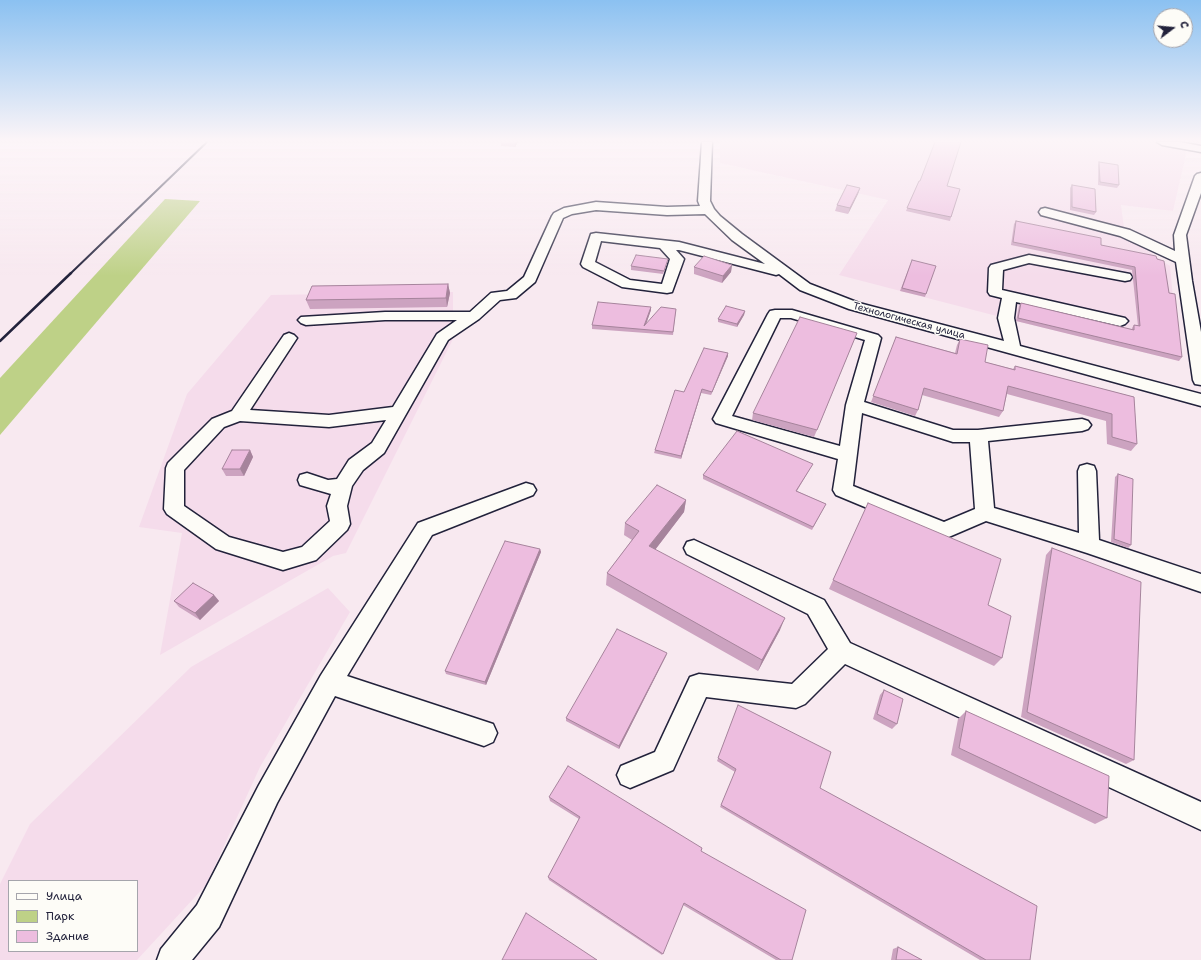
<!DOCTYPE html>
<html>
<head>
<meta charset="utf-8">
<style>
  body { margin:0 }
  #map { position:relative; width:1201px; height:960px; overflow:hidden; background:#f8e9f0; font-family:"Shantell Sans",sans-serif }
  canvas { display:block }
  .legend { position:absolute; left:8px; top:880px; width:130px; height:72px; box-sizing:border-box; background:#fdfcf7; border:1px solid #a5a5ac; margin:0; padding:5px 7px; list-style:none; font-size:12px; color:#22223b }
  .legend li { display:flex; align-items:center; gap:8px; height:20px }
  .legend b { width:20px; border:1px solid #a5a5ac }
  .north { position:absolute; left:1153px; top:8px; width:40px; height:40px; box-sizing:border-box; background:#fdfcf7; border:1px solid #a5a5ac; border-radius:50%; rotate:74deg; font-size:11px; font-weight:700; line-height:16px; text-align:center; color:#22223b }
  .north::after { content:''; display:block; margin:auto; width:14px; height:18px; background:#22223b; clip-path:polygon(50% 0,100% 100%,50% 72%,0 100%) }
</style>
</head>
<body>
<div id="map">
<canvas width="1201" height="960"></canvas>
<ul class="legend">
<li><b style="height:5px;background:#fdfcf7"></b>Улица</li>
<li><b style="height:11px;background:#bed187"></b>Парк</li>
<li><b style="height:11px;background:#edbddf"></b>Здание</li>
</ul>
<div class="north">С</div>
</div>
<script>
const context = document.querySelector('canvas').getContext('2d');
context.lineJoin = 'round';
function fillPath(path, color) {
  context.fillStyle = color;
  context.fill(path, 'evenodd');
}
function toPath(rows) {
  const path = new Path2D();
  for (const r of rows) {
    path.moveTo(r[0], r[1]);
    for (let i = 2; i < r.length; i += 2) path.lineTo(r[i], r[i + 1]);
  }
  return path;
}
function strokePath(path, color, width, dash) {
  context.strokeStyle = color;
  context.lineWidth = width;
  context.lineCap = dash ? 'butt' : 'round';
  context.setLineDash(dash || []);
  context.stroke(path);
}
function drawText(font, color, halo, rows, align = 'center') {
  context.font = font + ' "Shantell Sans",sans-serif';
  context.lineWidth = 3;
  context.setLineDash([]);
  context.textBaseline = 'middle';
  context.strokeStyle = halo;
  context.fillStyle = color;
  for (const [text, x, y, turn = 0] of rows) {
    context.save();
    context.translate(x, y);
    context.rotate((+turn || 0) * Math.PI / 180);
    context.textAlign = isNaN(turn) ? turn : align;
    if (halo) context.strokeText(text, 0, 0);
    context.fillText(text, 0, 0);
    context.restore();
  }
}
const built = toPath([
  [720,142,1186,142,1185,159,1173,211,1121,205,1125,235,1170,266,1179,361,1016,321,839,275,888,200,720,163],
  [453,292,453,339,346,553,333,556,160,655,182,533,139,527,187,394,271,295],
  [328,588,350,612,260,767,206,885,137,960,0,960,0,884,30,824,191,667],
  [9,881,137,881,137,951,9,951]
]);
const green = toPath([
  [165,199,200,201,0,435,0,378]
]);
const minor = toPath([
  [702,142,712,142,710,201,714,209,720,216,742,234,810,284,859,303,1004,341,998,318,1002,298,990,295,988,292,989,268,991,265,1029,255,1130,274,1132,277,1130,280,1125,281,1029,263,1003,270,1002,290,1125,318,1128,321,1125,324,1120,326,1016,302,1014,318,1020,346,1201,394,1201,406,849,309,800,290,779,274,776,275,679,250,676,250,684,259,672,292,667,293,622,287,583,267,581,264,591,234,596,233,679,242,765,264,732,240,705,214,667,215,596,210,572,214,563,218,535,282,516,298,500,300,479,319,448,340,384,453,363,470,352,486,347,506,350,524,347,530,316,560,283,570,216,549,167,514,164,509,166,468,168,463,212,419,232,411,284,335,289,333,294,335,297,338,250,410,329,415,393,407,437,334,457,320,385,320,306,325,301,323,298,320,301,317,385,312,470,312,491,293,507,291,524,277,552,216,554,213,564,208,596,202,667,207,700,206,698,201,702,142],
  [601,241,660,248,670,259,662,284,630,280,595,262,601,241],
  [386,420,372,443,349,460,337,479,328,480,307,473,300,475,298,480,300,485,331,494,327,506,330,521,302,547,283,552,229,537,184,506,184,470,224,427,240,421,329,427,386,420],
  [1157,142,1180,142,1201,146,1201,152,1162,145,1157,142],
  [1201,173,1201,193,1186,235,1192,281,1201,332,1201,385,1195,384,1193,380,1176,262,1120,236,1041,215,1039,212,1041,209,1045,208,1130,230,1175,251,1174,235,1195,176,1197,174,1201,173],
  [775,310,792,310,878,335,881,338,864,402,953,430,978,430,1082,419,1088,421,1091,425,1088,429,1082,431,988,441,994,508,1079,533,1078,471,1080,466,1087,464,1094,466,1096,471,1099,540,1201,574,1201,592,1087,553,986,521,944,539,937,537,836,495,833,490,838,459,716,423,713,419,768,314,770,311,775,310],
  [780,318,791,318,865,340,846,405,840,446,732,416,780,318],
  [862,413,953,442,970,442,975,509,944,522,853,486,862,413],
  [526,483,533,485,536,490,533,495,432,535,347,676,493,724,497,733,493,742,484,746,335,696,277,803,219,927,192,960,157,960,161,949,197,905,259,785,321,675,418,523,526,483],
  [694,540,824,600,850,643,1201,802,1201,830,845,664,805,704,796,708,706,697,673,770,630,788,621,784,617,775,621,766,655,752,690,677,699,674,792,684,828,649,808,614,687,554,684,548,687,542,694,540]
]);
const railFar1 = toPath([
  [70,274,207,142]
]);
const rail = toPath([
  [0,341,71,273]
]);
const wall = toPath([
  [501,142,518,142,515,147,501,146],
  [1099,162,1119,185,1117,188,1098,185,1098,165],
  [919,181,947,186,951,217,950,221,906,211],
  [1072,185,1096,212,1094,215,1070,210,1070,188],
  [860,188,858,194,848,214,835,211,837,205],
  [1016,221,1101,245,1157,259,1169,293,1182,357,1179,361,1016,321,1019,306,1021,303,1132,330,1132,328,1134,325,1138,326,1132,270,1011,245,1014,224],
  [912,260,926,294,925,297,900,291],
  [667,262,663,274,631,270,631,266],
  [732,265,731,272,722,283,694,274,694,267],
  [448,284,450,293,447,307,310,309,306,300],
  [651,307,651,310,646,324,676,309,673,335,592,329,592,325],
  [745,311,744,315,737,327,718,322,718,319],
  [896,337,955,353,957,345,960,339,985,362,1013,369,1015,366,1134,397,1137,444,1131,451,1107,444,1106,421,1007,394,1003,411,999,417,922,395,918,410,915,416,871,402],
  [854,339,814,437,752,420,753,413],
  [728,353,728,356,711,395,701,393,681,459,654,453,655,450,684,392],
  [250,450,253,457,244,476,226,476,222,469],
  [811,467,797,491,826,504,812,530,703,479,703,475],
  [1118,474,1131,545,1128,548,1111,542,1115,477],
  [686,500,684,512,655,550,780,630,758,671,606,585,607,573,632,540,624,535,625,523],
  [868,503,988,605,1002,658,994,666,829,589],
  [1052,548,1134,760,1126,764,1021,717,1046,555],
  [540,549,541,552,486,685,446,674,445,671],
  [214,595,219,601,200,620,179,607,174,601],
  [667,653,666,656,619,749,566,721,566,718],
  [884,690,897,724,892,729,873,719,880,695],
  [738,705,820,788,1030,960,980,960,720,807,735,772,717,761],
  [966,711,1107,818,1095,824,951,755,958,719],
  [549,797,701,851,792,960,776,960,683,905,662,955,549,880,548,877,579,819,550,801],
  [898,947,922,960,891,960,893,949]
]);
const shadedWall = toPath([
  [515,142,518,142,515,147],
  [860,188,858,194,848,214,850,208],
  [732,265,731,272,722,283,723,276],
  [448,284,450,293,447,307,446,298],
  [651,307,651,310,644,330,644,326],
  [745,311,744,315,737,327,737,324],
  [857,333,854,339,814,437,817,430],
  [728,353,728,356,711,395,712,392],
  [702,389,701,393,681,459,681,456],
  [250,450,253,457,244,476,240,469],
  [686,500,684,512,648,559,649,546],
  [540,549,541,552,486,685,485,682],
  [214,595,219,601,200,620,195,613],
  [785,618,780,630,758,671,762,660],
  [667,653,666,656,619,749,619,746]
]);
const building = toPath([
  [935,142,961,142,947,186,960,189,951,217,907,208,919,181,920,181,935,142],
  [1099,162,1118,165,1119,185,1100,182,1099,162],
  [847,185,860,188,850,208,837,205,847,185],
  [1072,185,1095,189,1096,212,1072,207,1072,185],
  [1016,221,1101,238,1101,245,1156,256,1157,259,1164,261,1169,293,1175,294,1182,357,1018,318,1021,303,1134,330,1134,325,1140,326,1135,267,1013,242,1016,221],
  [636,255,668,259,664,271,631,266,636,255],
  [704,256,732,265,723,276,694,267,704,256],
  [912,260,936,266,926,294,902,288,912,260],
  [448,284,446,298,306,300,312,286,448,284],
  [598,302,651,307,644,326,661,307,676,309,673,332,592,325,598,302],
  [726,306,745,311,737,324,718,319,726,306],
  [800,317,857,333,817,430,753,413,800,317],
  [896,337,957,354,960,339,988,345,985,362,1015,370,1015,366,1134,397,1137,444,1112,437,1112,414,1008,386,1003,411,924,388,918,410,873,396,896,337],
  [704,348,728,353,712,392,702,389,681,456,655,450,675,390,684,392,704,348],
  [737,431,813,464,796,491,826,504,813,527,703,475,737,431],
  [232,450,250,450,240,469,222,469,232,450],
  [1118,474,1133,479,1131,545,1114,539,1118,474],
  [657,485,686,500,649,546,785,618,762,660,607,573,639,531,625,523,657,485],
  [868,503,1001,559,988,605,1011,616,1002,658,833,580,868,503],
  [505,541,540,549,485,682,445,671,505,541],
  [1052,548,1141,582,1134,760,1027,712,1052,548],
  [193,583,214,595,195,613,174,601,193,583],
  [617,629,667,653,619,746,566,718,617,629],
  [884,690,903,699,897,724,877,714,884,690],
  [738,705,831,752,820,788,1037,906,1030,960,986,960,721,805,736,769,718,758,738,705],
  [966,711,1109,776,1107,818,959,748,966,711],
  [568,766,702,848,701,851,806,910,792,960,781,960,684,903,663,954,548,877,580,817,549,797,568,766],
  [526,913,597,960,502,960,526,913],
  [898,947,922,960,896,960,898,947]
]);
const farStreetnames = [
  ["Технологическая улица",909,321,15]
];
fillPath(built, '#f5dceb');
fillPath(green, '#bed187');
strokePath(minor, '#22223b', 3);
fillPath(minor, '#fdfcf7');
strokePath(railFar1, '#22223b', 2);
strokePath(rail, '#22223b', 2.5);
fillPath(wall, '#cca3c0');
fillPath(shadedWall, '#a6849c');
fillPath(building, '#edbddf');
strokePath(building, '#a6849c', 1);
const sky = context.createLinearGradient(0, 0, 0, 276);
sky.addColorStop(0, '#8bc1f1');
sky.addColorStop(0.51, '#fcf5f8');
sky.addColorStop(1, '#fcf5f800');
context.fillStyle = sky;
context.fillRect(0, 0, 1201, 276);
drawText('10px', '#22223b', '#fdfcf7', farStreetnames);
</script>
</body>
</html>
